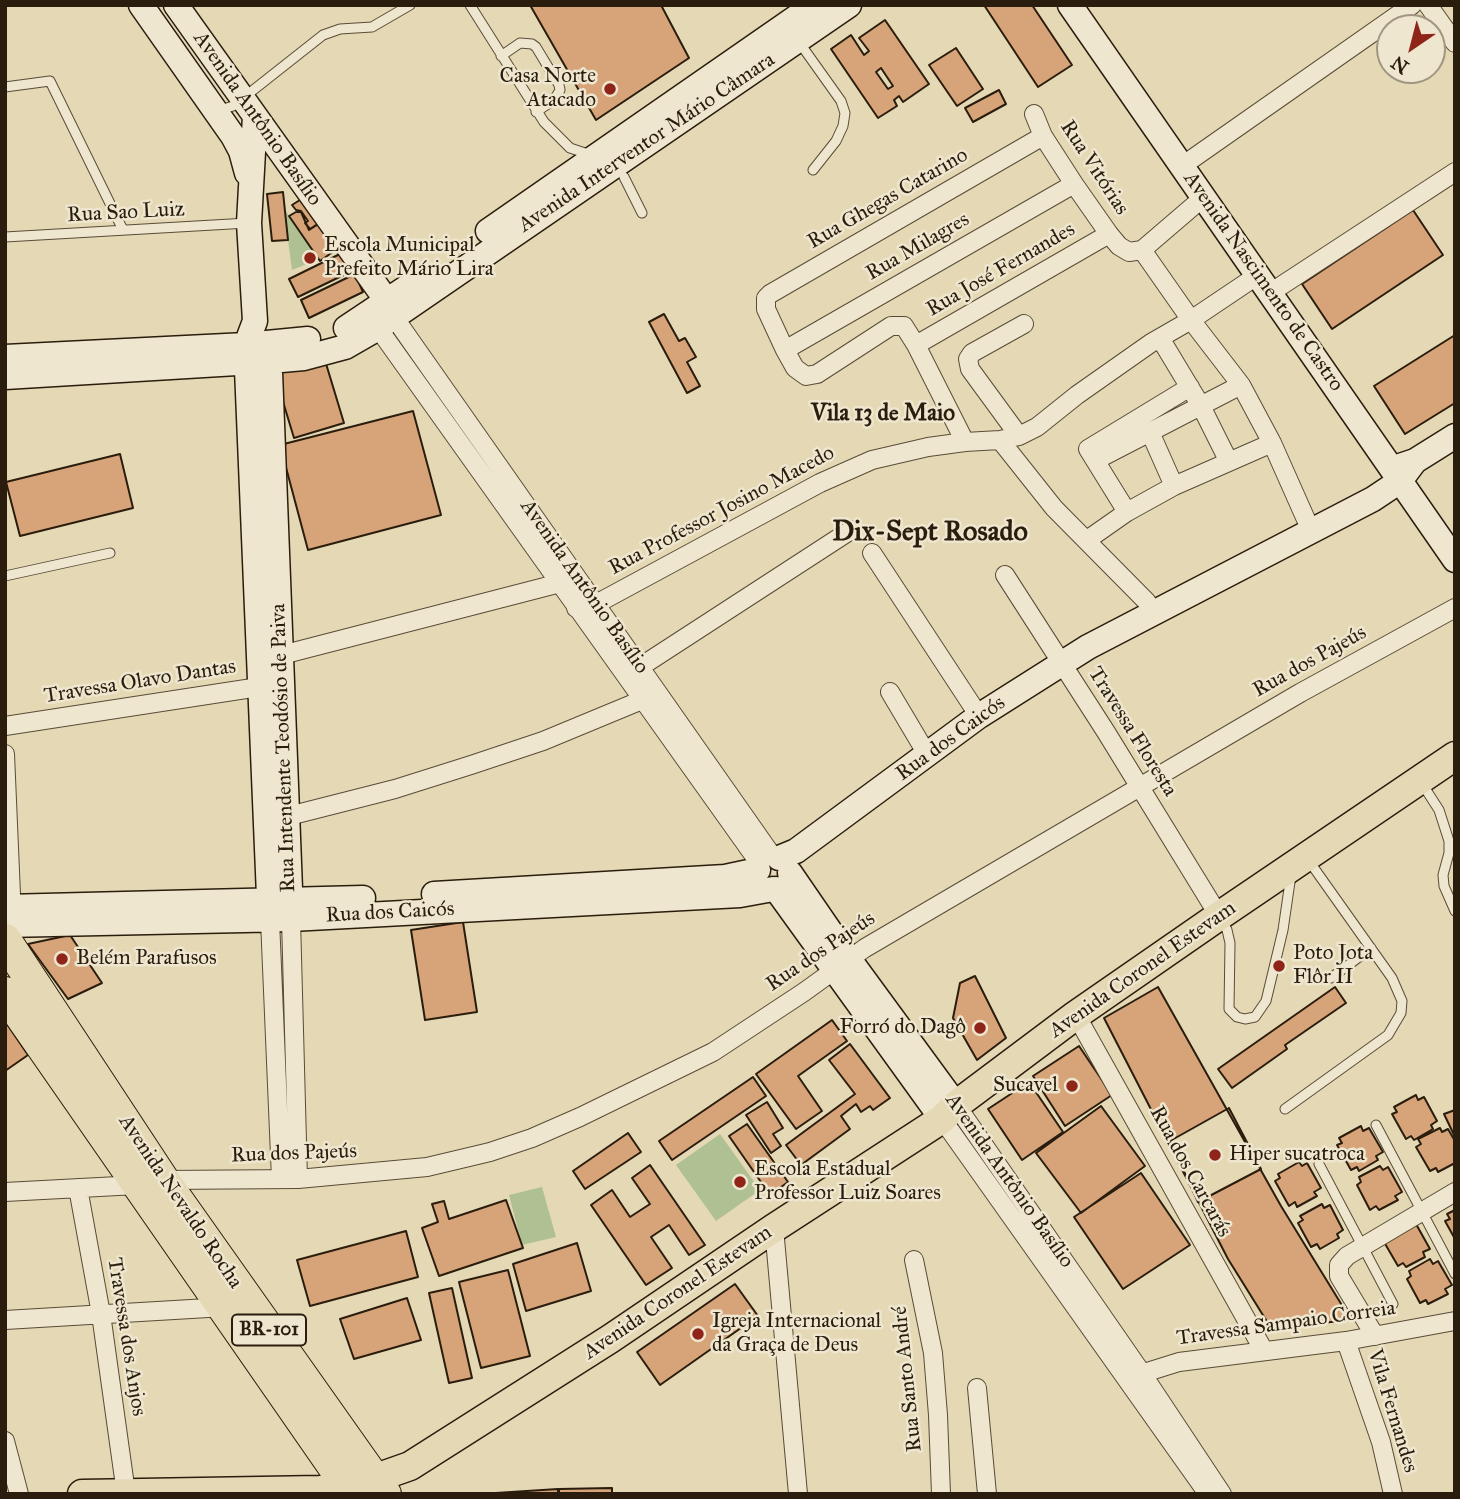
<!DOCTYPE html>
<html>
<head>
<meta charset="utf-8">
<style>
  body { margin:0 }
  #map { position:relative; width:1460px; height:1499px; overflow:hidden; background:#e5d8b5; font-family:"IM FELL Great Primer",serif }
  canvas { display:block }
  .frame { position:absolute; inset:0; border:7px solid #2a1d0d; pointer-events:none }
  .north { position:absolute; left:1376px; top:14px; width:70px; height:70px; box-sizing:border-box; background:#eee6cf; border:2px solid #a09681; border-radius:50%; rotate:215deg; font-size:19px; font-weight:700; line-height:28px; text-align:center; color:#2a1d0d }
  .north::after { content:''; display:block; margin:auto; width:24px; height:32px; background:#8f2418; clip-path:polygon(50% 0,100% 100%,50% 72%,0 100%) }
</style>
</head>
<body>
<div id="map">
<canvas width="1460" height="1499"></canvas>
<div class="frame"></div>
<div class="north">N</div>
</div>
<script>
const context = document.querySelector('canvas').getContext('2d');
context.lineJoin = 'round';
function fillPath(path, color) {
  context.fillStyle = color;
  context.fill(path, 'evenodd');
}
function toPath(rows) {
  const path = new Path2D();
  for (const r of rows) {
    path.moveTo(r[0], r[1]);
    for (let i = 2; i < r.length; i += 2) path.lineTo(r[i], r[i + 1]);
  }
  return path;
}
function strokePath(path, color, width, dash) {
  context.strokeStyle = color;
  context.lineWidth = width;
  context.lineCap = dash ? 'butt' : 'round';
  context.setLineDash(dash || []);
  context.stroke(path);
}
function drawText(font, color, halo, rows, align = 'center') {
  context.font = font + ' "IM FELL Great Primer",serif';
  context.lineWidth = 5;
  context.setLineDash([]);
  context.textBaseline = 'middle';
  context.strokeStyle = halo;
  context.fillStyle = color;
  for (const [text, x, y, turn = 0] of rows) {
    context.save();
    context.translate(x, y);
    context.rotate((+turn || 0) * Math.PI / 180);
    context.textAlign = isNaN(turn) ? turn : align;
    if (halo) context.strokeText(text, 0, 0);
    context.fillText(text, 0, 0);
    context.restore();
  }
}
const green = toPath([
  [285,210,319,259,292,270,288,240],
  [720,1134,760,1190,716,1221,676,1165],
  [542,1187,556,1237,522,1245,509,1195]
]);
const building = toPath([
  [530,5,661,5,689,58,596,120,530,5],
  [984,5,1032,5,1072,65,1038,87,984,5],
  [885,20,929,84,903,102,899,96,894,100,897,106,878,118,831,49,851,35,864,55,869,51,859,38,885,20],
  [881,68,893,86,888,89,876,72,881,68],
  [956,48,983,89,957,106,929,65,956,48],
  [999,90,1006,104,973,122,965,108,999,90],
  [283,192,288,240,272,241,267,194,283,192],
  [303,198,319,223,310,229,305,223,308,221,301,211,296,210,292,205,303,198],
  [1413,210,1443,255,1332,329,1302,284,1413,210],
  [296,212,301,212,309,230,320,223,337,249,320,261,289,216,296,212],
  [342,253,352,271,298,297,289,279,342,253],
  [355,274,363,292,309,318,301,300,355,274],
  [664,314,679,341,685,338,696,357,687,362,700,386,687,393,649,322,664,314],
  [1455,335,1455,403,1405,434,1374,386,1455,335],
  [324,357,344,423,294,438,274,372,324,357],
  [413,411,441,515,308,550,280,445,413,411],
  [120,454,133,508,20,536,6,482,120,454],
  [463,922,477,1012,425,1020,411,930,463,922],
  [70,935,102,983,68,999,28,944,70,935],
  [975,976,1006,1038,977,1060,953,1018,960,983,975,976],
  [1158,987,1281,1206,1351,1320,1271,1328,1228,1259,1104,1018,1158,987],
  [1335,987,1346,1003,1285,1045,1287,1049,1232,1088,1218,1069,1335,987],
  [832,1020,847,1041,798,1076,822,1111,796,1129,756,1074,832,1020],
  [5,1021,28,1055,5,1071,5,1021],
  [850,1044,890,1098,873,1110,870,1106,861,1112,856,1104,841,1116,850,1129,801,1165,786,1145,855,1094,829,1060,850,1044],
  [1079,1046,1112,1095,1065,1126,1033,1076,1079,1046],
  [753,1077,766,1096,672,1160,659,1141,753,1077],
  [1029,1082,1063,1132,1022,1160,988,1109,1029,1082],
  [1416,1095,1418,1100,1424,1097,1437,1121,1431,1125,1433,1129,1414,1140,1411,1136,1406,1139,1392,1114,1397,1112,1394,1107,1416,1095],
  [767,1102,783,1128,773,1134,781,1146,771,1153,746,1115,767,1102],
  [1101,1106,1145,1166,1081,1213,1036,1153,1101,1106],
  [1229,1108,1261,1169,1198,1202,1170,1141,1229,1108],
  [1455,1110,1455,1137,1444,1114,1455,1110],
  [747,1124,788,1182,770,1195,729,1136,747,1124],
  [1361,1126,1363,1131,1369,1128,1383,1152,1376,1156,1378,1160,1359,1171,1357,1167,1351,1170,1337,1145,1342,1143,1339,1138,1361,1126],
  [1440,1128,1442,1132,1448,1129,1455,1141,1455,1163,1438,1172,1436,1168,1430,1171,1416,1147,1421,1144,1418,1139,1440,1128],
  [628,1133,641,1152,585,1189,573,1171,628,1133],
  [1299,1162,1302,1166,1307,1163,1321,1188,1314,1192,1317,1196,1297,1207,1295,1202,1289,1206,1275,1181,1280,1178,1278,1174,1299,1162],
  [650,1165,705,1245,689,1255,669,1225,651,1237,672,1268,646,1285,591,1205,612,1190,630,1217,650,1204,632,1178,650,1165],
  [1380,1166,1383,1170,1388,1167,1402,1192,1395,1196,1398,1200,1379,1210,1376,1206,1370,1210,1357,1185,1361,1182,1359,1177,1380,1166],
  [1141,1173,1190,1245,1123,1289,1074,1217,1141,1173],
  [506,1200,523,1248,439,1276,422,1228,438,1222,432,1204,444,1201,449,1219,506,1200],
  [1322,1204,1324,1208,1330,1205,1343,1230,1337,1234,1339,1238,1320,1249,1317,1244,1311,1247,1298,1223,1303,1220,1300,1216,1322,1204],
  [1455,1210,1455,1239,1445,1221,1450,1219,1447,1214,1455,1210],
  [1416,1224,1430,1249,1423,1252,1425,1257,1406,1267,1403,1263,1398,1266,1384,1242,1416,1224],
  [406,1231,418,1277,310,1306,297,1260,406,1231],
  [577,1243,591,1291,526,1311,513,1264,577,1243],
  [1430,1259,1433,1264,1438,1261,1452,1285,1445,1289,1448,1294,1428,1304,1426,1300,1420,1303,1407,1279,1411,1276,1409,1271,1430,1259],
  [508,1270,530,1356,481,1368,459,1282,508,1270],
  [735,1284,758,1316,660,1385,637,1352,735,1284],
  [452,1288,472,1378,449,1383,429,1293,452,1288],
  [407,1298,421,1340,354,1359,340,1319,407,1298],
  [612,1488,612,1494,559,1494,559,1489,612,1488],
  [558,1489,558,1494,480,1494,558,1489]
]);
const lane = toPath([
  [470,5,544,122,570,148,591,155],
  [799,42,841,101,845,113,843,126,836,141,813,170],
  [501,56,520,43,532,44,536,47,559,85,560,90,554,100,536,112],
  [5,87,50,81,123,230],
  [217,111,233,106,323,35,340,29,372,27,410,5],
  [624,177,642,213],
  [5,237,248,223],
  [5,576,110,553],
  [1421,782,1439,810,1449,841,1449,853,1443,875,1444,886,1455,911],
  [1221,919,1227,930,1230,943,1229,1009,1237,1017,1245,1019,1255,1017,1266,1001,1283,930,1291,875],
  [1331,978,1371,948],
  [1285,1109,1388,1035,1401,1013,1402,1001,1392,978,1309,861],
  [1376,1125,1455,1274],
  [1319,1164,1393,1304]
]);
const street = toPath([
  [1428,5,1455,43],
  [1034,114,1043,136,1074,184,1109,234,1119,246,1129,252,1142,250,1205,196],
  [1182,166,1412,5],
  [1142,250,1191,320,1241,385,1272,443,1312,533],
  [1270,293,1455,172],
  [394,317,773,857],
  [378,328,760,864],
  [1160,338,1201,406,1229,462],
  [916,345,1109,234],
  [785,350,1074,184],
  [1150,432,1174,486],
  [1019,436,970,369,968,359,972,353,1024,324],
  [1000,440,1054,508,1147,602],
  [965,442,916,345,904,326,891,326,817,374,806,376,795,368,785,350,766,309,766,298,770,294,1043,136],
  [1096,460,1241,385],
  [1127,512,1088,449,1190,387],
  [1087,540,1127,512,1174,486,1272,443],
  [872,553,979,716],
  [1005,575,1106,732,1219,916],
  [576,608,596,604,820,483,872,460,928,447,965,442,1000,440,1019,436,1037,427,1077,395,1151,343,1191,320,1258,275],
  [270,658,568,581],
  [640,667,851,530],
  [890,692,928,756],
  [5,726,272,685],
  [5,754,12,918],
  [277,819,395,789,471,765,543,741,642,700],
  [291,919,298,1179],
  [270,920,281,1179],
  [1076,1015,1264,1351],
  [956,1105,1141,1372,1222,1494],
  [942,1119,1208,1494],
  [163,1180,298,1179,427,1167,490,1152,532,1138,580,1117,713,1052,804,992,865,948,1300,693,1455,608],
  [78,1188,101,1314,126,1493],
  [5,1192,137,1185],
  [774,1228,798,1494],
  [914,1260,933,1353,938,1415,941,1494],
  [5,1320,225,1307],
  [1375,1336,1339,1276,1339,1265,1347,1256,1455,1192],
  [1346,1341,1381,1442,1393,1494],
  [1131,1377,1179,1362,1346,1341,1455,1321],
  [977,1388,987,1494],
  [5,1441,19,1494]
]);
const secondary = toPath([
  [141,5,233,136,241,151,247,173],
  [176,5,387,301],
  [1070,5,1455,560],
  [255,116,249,223,255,321,246,345,270,920],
  [488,231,814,5],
  [346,328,421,278],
  [269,346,291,915],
  [5,357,246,345,308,339],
  [5,377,270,361,304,358,345,347,378,328,849,5],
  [1400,466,1415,461,1455,436],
  [779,858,796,851,979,716,1088,647,1373,499,1400,481,1415,461],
  [790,873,849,959,956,1105],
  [776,889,942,1119],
  [434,894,725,877,758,870],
  [5,907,363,898],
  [5,925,291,919,740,895,773,889]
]);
const primary = toPath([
  [82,1494,320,1490,359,1484,410,1466,610,1339,774,1228,942,1119,956,1105,1076,1015,1219,916,1455,756]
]);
const highway = toPath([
  [5,940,163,1180,385,1494],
  [5,993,353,1494]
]);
const markers = [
  [610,89,7,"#8f2418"],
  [310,258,7,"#8f2418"],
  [62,959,7,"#8f2418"],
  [1279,966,7,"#8f2418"],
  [980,1028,7,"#8f2418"],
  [1072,1086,7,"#8f2418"],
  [1215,1155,7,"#8f2418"],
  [740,1182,7,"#8f2418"],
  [698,1334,7,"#8f2418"]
];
const shields = [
  [269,1330,74]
];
const shieldNames = [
  ["BR-101",269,1330]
];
const poiNames = [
  ["Casa Norte",596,77,"right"],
  ["Atacado",596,101,"right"],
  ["Escola Municipal",324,246],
  ["Prefeito Mário Lira",324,270],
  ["Poto Jota",1293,954],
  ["Flôr II",1293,978],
  ["Belém Parafusos",76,959],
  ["Forró do Dagô",966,1028,"right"],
  ["Sucavel",1058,1086,"right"],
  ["Hiper sucatroca",1229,1155],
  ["Escola Estadual",754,1170],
  ["Professor Luiz Soares",754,1194],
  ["Igreja Internacional",712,1322],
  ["da Graça de Deus",712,1346]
];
const streetNames = [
  ["Avenida Antônio Basílio",257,119,55],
  ["Avenida Interventor Mário Câmara",647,143,-34],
  ["Rua Vitórias",1094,168,57],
  ["Rua Ghegas Catarino",888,199,-30],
  ["Rua Sao Luiz",126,213,-3],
  ["Rua Milagres",918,247,-30],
  ["Rua José Fernandes",1001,270,-30],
  ["Avenida Nascimento de Castro",1263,282,55],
  ["Rua Professor Josino Macedo",722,511,-28],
  ["Avenida Antônio Basílio",584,587,55],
  ["Rua dos Pajeús",1310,662,-29],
  ["Travessa Olavo Dantas",140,682,-9],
  ["Travessa Floresta",1132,732,58],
  ["Rua dos Caicós",951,739,-36],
  ["Rua Intendente Teodósio de Paiva",284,748,-92],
  ["Rua dos Caicós",390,913,-3],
  ["Rua dos Pajeús",821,952,-34],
  ["Avenida Coronel Estevam",1143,970,-35],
  ["Rua dos Pajeús",294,1154,-2],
  ["Rua dos Carcarás",1190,1172,61],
  ["Avenida Antônio Basílio",1009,1181,55],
  ["Avenida Nevaldo Rocha",180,1202,56],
  ["Avenida Coronel Estevam",678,1293,-34],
  ["Travessa Sampaio Correia",1286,1324,-8],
  ["Travessa dos Anjos",126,1337,81],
  ["Rua Santo André",908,1379,-96],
  ["Vila Fernandes",1392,1411,73]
];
const neighbourhoodNames = [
  ["Vila 13 de Maio",883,414]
];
const districtNames = [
  ["Dix-Sept Rosado",930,533]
];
fillPath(green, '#afc092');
fillPath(building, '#d7a47a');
strokePath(building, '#2a1d0d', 2);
strokePath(lane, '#594c37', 11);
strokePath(street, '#594c37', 20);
strokePath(secondary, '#2a1d0d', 27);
strokePath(primary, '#2a1d0d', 31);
strokePath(highway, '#2a1d0d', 34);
strokePath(lane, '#eee6cf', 9);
strokePath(street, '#eee6cf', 18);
strokePath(secondary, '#eee6cf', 24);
strokePath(primary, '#e5d8b5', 28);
strokePath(highway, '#e5d8b5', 32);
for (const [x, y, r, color] of markers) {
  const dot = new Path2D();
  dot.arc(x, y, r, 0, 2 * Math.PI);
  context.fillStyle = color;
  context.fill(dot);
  strokePath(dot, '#eee6cf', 2.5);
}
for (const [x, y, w] of shields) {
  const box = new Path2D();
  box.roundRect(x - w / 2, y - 15.5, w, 31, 5);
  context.fillStyle = '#eee6cf';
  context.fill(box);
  strokePath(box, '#2a1d0d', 2);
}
drawText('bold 19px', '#2a1d0d', null, shieldNames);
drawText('21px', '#2a1d0d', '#eee6cf', poiNames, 'left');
drawText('21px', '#2a1d0d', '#eee6cf', streetNames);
drawText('bold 23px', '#2a1d0d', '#eee6cf', neighbourhoodNames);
drawText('bold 28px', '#2a1d0d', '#eee6cf', districtNames);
</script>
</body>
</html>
